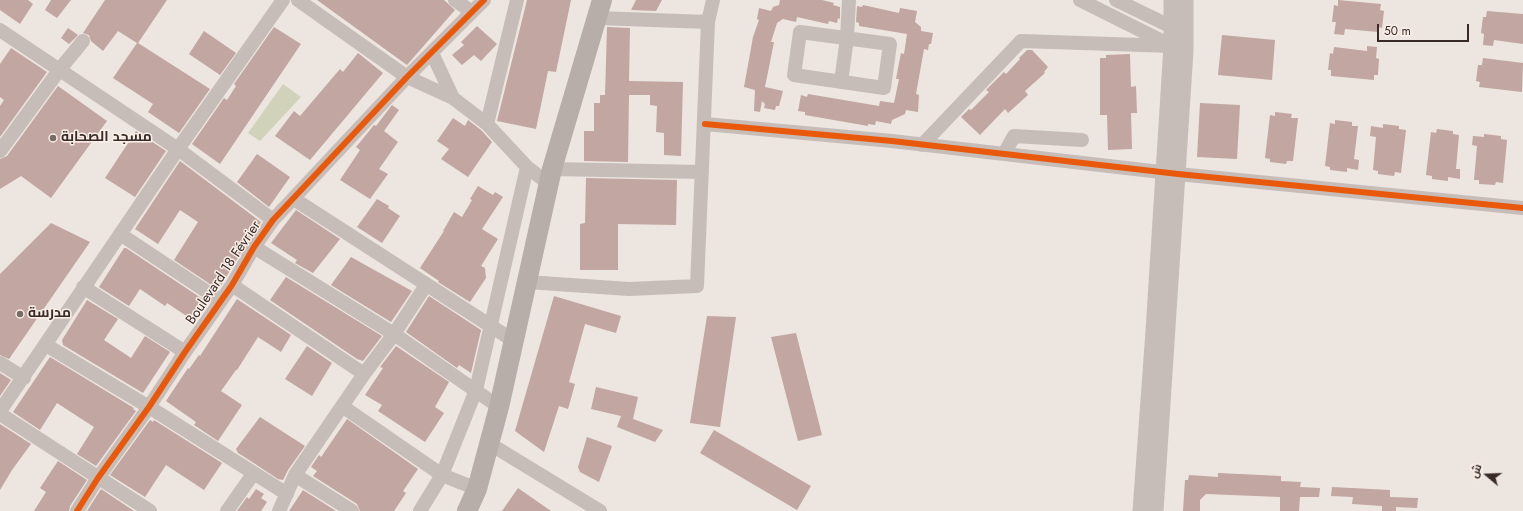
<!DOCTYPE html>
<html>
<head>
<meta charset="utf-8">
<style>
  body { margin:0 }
  #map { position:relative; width:1523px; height:511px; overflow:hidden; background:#ede5e0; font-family:Jost,Cairo,sans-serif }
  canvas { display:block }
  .north { position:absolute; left:1467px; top:455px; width:40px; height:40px; -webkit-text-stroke:3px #faefe7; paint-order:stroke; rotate:289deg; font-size:11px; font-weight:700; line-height:16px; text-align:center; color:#372a27 }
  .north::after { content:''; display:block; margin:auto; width:14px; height:18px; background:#372a27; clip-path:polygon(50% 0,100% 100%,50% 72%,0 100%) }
  .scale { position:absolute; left:1377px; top:24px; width:92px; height:18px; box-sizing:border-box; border:2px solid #372a27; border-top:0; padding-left:5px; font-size:12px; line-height:14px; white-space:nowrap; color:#372a27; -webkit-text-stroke:3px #faefe7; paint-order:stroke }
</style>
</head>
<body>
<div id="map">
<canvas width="1523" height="511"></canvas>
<div class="north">ش</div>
<div class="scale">50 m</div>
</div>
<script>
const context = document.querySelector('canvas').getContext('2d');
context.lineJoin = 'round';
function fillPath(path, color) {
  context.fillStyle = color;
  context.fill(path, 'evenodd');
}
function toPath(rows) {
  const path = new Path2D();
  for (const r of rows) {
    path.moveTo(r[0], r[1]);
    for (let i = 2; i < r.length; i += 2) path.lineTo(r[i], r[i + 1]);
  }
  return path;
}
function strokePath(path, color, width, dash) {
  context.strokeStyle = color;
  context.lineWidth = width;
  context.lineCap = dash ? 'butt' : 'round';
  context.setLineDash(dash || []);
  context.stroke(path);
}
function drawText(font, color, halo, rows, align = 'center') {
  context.font = font + ' Jost,Cairo,sans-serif';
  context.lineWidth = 3;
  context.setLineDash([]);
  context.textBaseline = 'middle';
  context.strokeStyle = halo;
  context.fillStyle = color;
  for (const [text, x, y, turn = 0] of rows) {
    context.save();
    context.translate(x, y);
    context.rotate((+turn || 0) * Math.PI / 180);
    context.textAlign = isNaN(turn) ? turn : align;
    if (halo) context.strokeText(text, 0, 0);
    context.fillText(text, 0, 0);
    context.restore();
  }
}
const green = toPath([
  [283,84,301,97,260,141,248,133]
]);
const building = toPath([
  [0,0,28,0,33,4,20,24,0,10],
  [51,0,71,0,57,18,45,10],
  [105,0,167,0,138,43,210,89,179,133,148,112,153,104,113,78,137,43,118,31,103,51,91,41,89,35,83,33],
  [317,0,444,0,455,10,407,65],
  [527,0,571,0,556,72,548,71,536,129,497,121],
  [636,0,662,0,656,11,631,10],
  [780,0,822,0,834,3,833,5,840,7,840,19,838,18,837,23,829,21,828,24,797,17,796,22,783,19,777,23,771,42,774,42,765,87,783,91,779,106,776,106,775,110,764,108,765,104,762,101,760,112,754,111,755,90,744,87,753,37,759,20,757,19,759,8,771,11,773,7,779,5],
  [1338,0,1381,4,1380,10,1384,11,1382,28,1378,27,1378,32,1345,29,1344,35,1334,34,1336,22,1332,22,1334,5,1338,6],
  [863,5,899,13,900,8,917,11,915,22,921,27,921,31,933,33,931,44,929,44,928,50,924,49,916,94,919,95,918,112,906,110,905,114,892,120,891,124,876,121,875,125,868,124,868,126,805,115,805,112,798,111,801,95,807,97,808,94,879,106,880,101,894,103,899,79,896,79,899,63,901,53,904,54,907,34,859,26,859,23,856,22,857,6,862,7],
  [1487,11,1523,14,1523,44,1494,40,1493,46,1483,45,1484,34,1481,33,1483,17,1486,17],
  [477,26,497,44,481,61,474,55,462,65,452,55,464,45,461,42],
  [274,27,301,44,220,164,192,144,224,98,227,100,236,86,234,84],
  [607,27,630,28,629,81,683,82,681,156,664,155,664,133,656,132,657,106,650,105,650,95,629,95,628,162,584,161,584,131,594,131,594,103,600,103,600,95,605,95],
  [68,28,78,35,69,44,61,38],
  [204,31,236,53,220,75,189,54],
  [1222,35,1275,40,1272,80,1218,75],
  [1367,46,1377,47,1376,58,1379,59,1378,75,1374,75,1374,80,1331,76,1331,70,1328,70,1330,53,1333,54,1334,47,1367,51],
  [11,48,47,72,0,137,0,106,4,100,0,97,0,64],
  [1027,50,1032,50,1048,67,1044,72,1045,73,1025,91,1028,95,1008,113,1005,109,980,135,961,117,969,109,971,110,989,92,986,90,1004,72,1006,74,1020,59,1019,58],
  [358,53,383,73,310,160,275,136,294,111,300,116,340,69,343,72],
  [1130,54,1131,87,1136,86,1137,113,1131,113,1132,149,1108,150,1107,115,1100,115,1100,58,1106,58,1106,55],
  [1483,58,1523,63,1522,92,1479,87,1480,82,1476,81,1478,65,1482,65],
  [58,86,107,121,51,198,21,176,0,189,0,159,7,156],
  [1200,103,1240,105,1237,159,1197,157],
  [392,105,399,110,384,131,398,142,379,169,388,174,370,199,340,180,360,150,356,147,374,125,376,126],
  [1275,112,1292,114,1291,118,1298,118,1293,161,1287,161,1286,164,1270,162,1270,159,1265,158,1270,115,1275,116],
  [453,118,465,126,468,120,481,130,492,142,468,177,441,159,449,149,437,141],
  [1335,120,1352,122,1352,126,1358,126,1354,159,1359,160,1358,170,1347,168,1347,172,1330,170,1330,167,1325,166,1330,123,1335,124],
  [1383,124,1399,126,1399,129,1406,130,1401,173,1395,172,1394,176,1378,174,1378,171,1373,170,1376,137,1370,136,1371,126,1383,128],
  [1437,129,1453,131,1453,134,1459,135,1456,169,1460,169,1460,179,1448,177,1448,181,1432,179,1432,176,1426,175,1431,132,1436,133],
  [136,131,166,151,135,197,105,178],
  [1484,134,1501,136,1501,139,1507,140,1503,183,1496,182,1495,185,1479,184,1479,180,1474,180,1477,146,1472,145,1473,136,1484,137],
  [257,154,290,177,269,207,237,182],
  [180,161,261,222,247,243,220,287,214,284,213,286,174,260,198,222,180,210,158,244,135,229],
  [586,178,677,180,676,225,618,224,618,270,580,270,580,224,585,223],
  [478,186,493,195,495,192,503,197,482,229,498,239,481,266,485,268,486,278,470,302,438,282,439,281,420,268,444,231,443,231,454,212,462,217,472,200,470,199],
  [377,199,389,206,388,208,400,216,382,243,357,227],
  [296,210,340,239,313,273,295,263,297,260,271,243],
  [51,223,90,242,9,359,0,355,0,274],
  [124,248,126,248,204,300,191,319,167,303,165,306,140,289,129,306,99,287],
  [351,257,412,291,391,322,331,285],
  [286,277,382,336,363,361,357,359,270,300],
  [429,296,481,330,471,373,459,365,457,368,406,332],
  [554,296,621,316,616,333,585,324,569,382,575,384,568,409,559,406,544,452,515,431],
  [237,299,291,335,281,352,258,337,237,370,236,370,221,391,242,405,218,441,194,425,196,422,166,401,188,368,189,369,199,355,200,356],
  [87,300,118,319,104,340,131,358,145,336,170,352,143,393,63,345,62,340],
  [707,316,736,317,720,427,690,423],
  [796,333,822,435,798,441,771,337],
  [307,346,332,363,312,396,285,379],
  [396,346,449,382,435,407,444,413,425,442,378,411,382,405,365,395,383,368,380,367],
  [50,357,134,408,133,409,136,411,96,466,77,454,94,427,57,403,40,430,13,412],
  [0,373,11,380,0,396],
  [596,387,638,397,633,419,663,430,655,442,617,427,621,416,591,409],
  [260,417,305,446,288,470,283,480,278,479,243,456,238,453,236,449],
  [347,419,418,469,403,491,406,493,394,511,360,511,357,504,313,476,317,471,311,467,319,455,321,457],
  [150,420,153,422,154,420,222,463,204,490,166,465,145,497,110,475],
  [0,424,31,444,12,470,0,490],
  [714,430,811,486,797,510,700,453],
  [587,437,612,446,599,482,580,472,578,467],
  [58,461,87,480,70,506,69,511,34,511,46,492,40,488],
  [1218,473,1281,476,1281,481,1301,482,1300,487,1320,488,1319,497,1300,497,1299,511,1280,511,1280,497,1206,494,1200,500,1200,511,1183,511,1185,480,1188,480,1189,475,1218,477],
  [1332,487,1390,490,1390,497,1418,498,1417,508,1396,507,1396,511,1382,511,1382,506,1352,504,1353,497,1331,496],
  [518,488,551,511,502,511],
  [101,489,134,511,87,511],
  [256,489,264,494,261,498,267,502,261,511,237,511,247,497,249,499],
  [303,490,336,511,289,511]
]);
const minor = toPath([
  [298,0,407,77,453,98],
  [455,0,472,12],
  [1080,0,1168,44],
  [1116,0,1180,31],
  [597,18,708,22],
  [0,30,178,149,273,220],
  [800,32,890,44,884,88,794,75,800,32],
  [432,53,453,98,487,124,527,167,549,184],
  [841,82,847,38,849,0],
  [487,124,517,0],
  [705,124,892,141,1178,174,1523,208],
  [922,145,1021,41,1172,46],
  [0,151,60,69,83,41],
  [1004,154,1014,136,1082,140],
  [552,169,702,172],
  [294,199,514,341],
  [120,234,221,301],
  [254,247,394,334,499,407],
  [527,282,629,289,697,286,708,22,713,0],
  [232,285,364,374],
  [83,287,185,352],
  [46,345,149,407,287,494],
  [0,363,24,378],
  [342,406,442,475,477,489],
  [0,411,178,149,283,0],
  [0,414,150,511],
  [490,444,600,511],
  [295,475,352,511],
  [77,511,98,478,149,407,185,352,232,285,254,247,273,220,407,77,484,0],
  [227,511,253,474],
  [279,511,295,475,364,374,394,334,426,285],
  [420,511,442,475,476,390,527,167]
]);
const tertiary = toPath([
  [1141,511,1154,331,1172,46,1172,0],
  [1155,511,1185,51,1185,0]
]);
const secondary = toPath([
  [467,511,477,489,499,407,552,169,602,0]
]);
const cycleway = toPath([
  [705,124,892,141,1178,174,1523,208],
  [77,511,98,478,149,407,185,352,232,285,254,247,273,220,407,77,484,0]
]);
const markers = [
  [53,138,4,"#776b68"],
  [20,314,4,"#776b68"]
];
const poiNames = [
  ["مسجد الصحابة",61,138],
  ["مدرسة",28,314]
];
const streetNames = [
  ["Boulevard 18 Février",224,273,-56]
];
fillPath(green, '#d1d2ba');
fillPath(building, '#c1a6a1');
strokePath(minor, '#c6bdb9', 14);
strokePath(tertiary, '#c6bdb9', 17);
strokePath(secondary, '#b7ada9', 20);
strokePath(cycleway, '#e8590c', 6);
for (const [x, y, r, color] of markers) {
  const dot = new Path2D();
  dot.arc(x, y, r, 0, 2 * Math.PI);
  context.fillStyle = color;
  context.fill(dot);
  strokePath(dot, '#faefe7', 1.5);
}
drawText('bold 14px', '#372a27', '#faefe7', poiNames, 'left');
drawText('14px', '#372a27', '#faefe7', streetNames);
</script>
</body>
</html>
